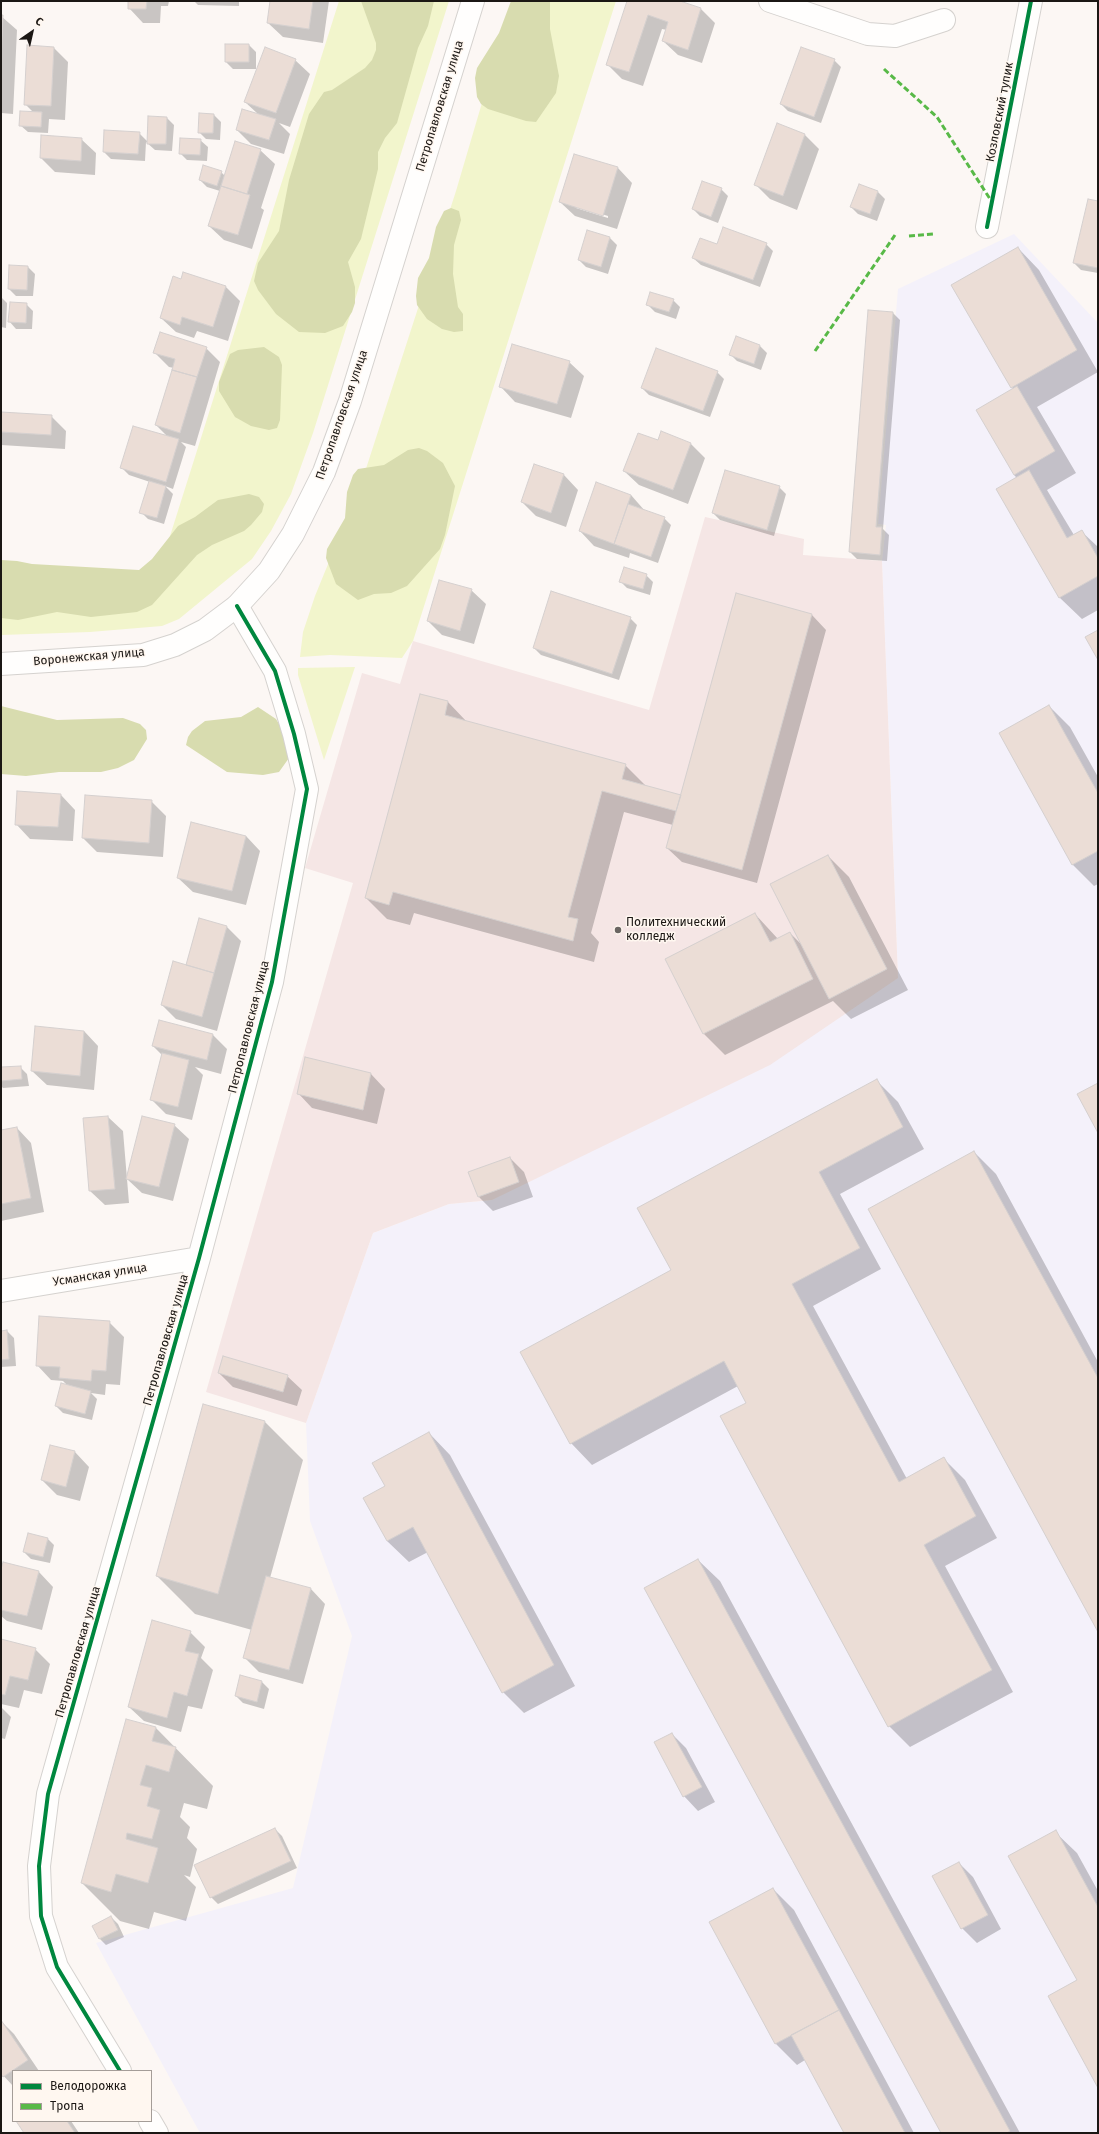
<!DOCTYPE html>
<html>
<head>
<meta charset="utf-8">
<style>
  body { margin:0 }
  #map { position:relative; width:1099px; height:2134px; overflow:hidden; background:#fcf7f4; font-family:"Fira Sans",sans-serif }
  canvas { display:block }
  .frame { position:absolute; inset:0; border:2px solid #1b1714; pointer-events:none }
  .legend { position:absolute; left:12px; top:2070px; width:140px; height:52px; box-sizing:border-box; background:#fff7f0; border:1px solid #a49d98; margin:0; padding:5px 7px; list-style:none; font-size:12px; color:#1b1714 }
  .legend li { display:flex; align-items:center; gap:8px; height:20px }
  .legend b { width:20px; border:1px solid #a49d98 }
  .north { position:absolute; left:12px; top:12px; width:40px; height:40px; -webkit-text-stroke:3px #fff7f0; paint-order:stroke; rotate:34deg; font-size:11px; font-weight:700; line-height:16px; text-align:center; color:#1b1714 }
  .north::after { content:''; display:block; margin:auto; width:14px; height:18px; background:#1b1714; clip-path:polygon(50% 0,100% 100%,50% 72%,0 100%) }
</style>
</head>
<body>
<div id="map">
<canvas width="1099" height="2134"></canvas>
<div class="frame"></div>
<ul class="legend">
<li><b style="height:5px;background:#00873e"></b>Велодорожка</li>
<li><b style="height:5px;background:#58b947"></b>Тропа</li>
</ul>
<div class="north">С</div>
</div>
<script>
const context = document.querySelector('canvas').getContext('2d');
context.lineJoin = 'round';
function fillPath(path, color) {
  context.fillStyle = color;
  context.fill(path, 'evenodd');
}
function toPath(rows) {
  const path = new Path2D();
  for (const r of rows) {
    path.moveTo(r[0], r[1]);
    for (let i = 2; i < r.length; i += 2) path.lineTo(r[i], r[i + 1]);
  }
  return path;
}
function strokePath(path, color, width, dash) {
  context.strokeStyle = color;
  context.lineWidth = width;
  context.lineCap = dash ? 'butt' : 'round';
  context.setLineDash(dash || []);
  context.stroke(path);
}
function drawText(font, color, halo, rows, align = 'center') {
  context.font = font + ' "Fira Sans",sans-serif';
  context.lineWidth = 3;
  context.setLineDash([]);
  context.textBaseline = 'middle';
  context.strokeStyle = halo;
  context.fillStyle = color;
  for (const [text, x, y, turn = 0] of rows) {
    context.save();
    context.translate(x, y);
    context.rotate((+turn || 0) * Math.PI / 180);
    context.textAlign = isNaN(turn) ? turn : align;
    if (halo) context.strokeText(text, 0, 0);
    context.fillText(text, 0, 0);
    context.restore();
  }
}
const industrial = toPath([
  [1014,234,1098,323,1098,2133,200,2133,96,1943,293,1888,352,1636,310,1521,306,1423,373,1233,449,1204,492,1200,898,978,882,561,886,525,878,524,898,289]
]);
const education = toPath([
  [705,517,804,539,803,555,882,561,898,978,770,1065,492,1200,449,1204,373,1233,306,1423,206,1392,353,883,305,868,362,673,400,684,413,641,649,710]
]);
const green = toPath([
  [339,1,449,1,313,433,291,494,271,531,252,559,179,619,162,626,90,632,1,635,1,581,158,574],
  [512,1,616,1,413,641,402,658,330,655,300,657,303,632,315,596,362,481,456,191],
  [355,667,324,760,298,675,298,668]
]);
const forest = toPath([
  [361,1,434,1,428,26,418,48,397,123,385,138,378,152,378,169,361,239,348,262,355,287,355,303,352,312,343,326,325,333,299,332,276,314,258,290,254,281,258,263,279,231,289,180,309,114,324,92,332,90,365,68,372,60,376,50,376,43],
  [511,1,550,1,550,29,559,76,556,93,536,122,526,121,488,109,481,104,477,97,475,78,477,68,499,33],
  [451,208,459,211,461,220,454,245,453,274,458,307,463,314,463,331,454,332,442,329,427,319,417,305,416,296,418,278,429,258,436,227,444,211],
  [264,347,279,357,282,365,280,420,277,428,269,430,251,426,235,417,219,391,219,382,230,354,238,350],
  [419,448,427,451,443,463,455,486,445,535,440,549,407,586,391,593,374,594,358,600,336,584,326,558,327,549,345,518,347,492,353,475,358,469,384,465,408,450],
  [249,494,259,497,264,504,262,512,251,525,244,531,212,545,197,555,152,605,137,612,91,617,57,612,18,620,1,618,1,560,17,561,32,564,139,570,152,559,178,526,195,517,218,500],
  [1,706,57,720,123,718,140,724,146,730,147,739,134,760,118,768,101,772,59,772,26,776,1,774],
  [258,707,276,719,285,734,289,758,279,772,263,775,227,772,186,745,188,737,192,731,205,721,241,717]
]);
const shadow = toPath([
  [129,1,169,1,168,6,161,6,160,23,143,23,129,8],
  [194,1,239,1,239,6,198,5],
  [271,1,329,1,323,43,283,37,268,23],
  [628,1,677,1,701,9,715,23,702,63,678,55,663,41,667,30,662,29,643,86,622,79,608,65],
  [1,16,17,30,13,114,1,113],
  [249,45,256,52,256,69,233,69,226,62],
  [54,48,68,62,65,120,49,119,48,133,28,132,20,125,33,112,25,104],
  [295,60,310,74,290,127,279,123,290,134,284,154,251,144,237,130,258,114,245,102],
  [834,60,841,67,821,123,788,111,781,104],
  [214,115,221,122,220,140,206,139,199,132],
  [167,118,174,125,172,151,155,150,146,142,145,161,111,159,104,152,139,133,148,142],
  [805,135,819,149,797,210,770,199,756,185],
  [81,139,96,153,95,175,55,172,41,158],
  [200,140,208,147,207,161,187,160,180,153],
  [260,150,275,164,261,208,264,210,252,249,224,240,209,226,220,191,207,187,200,180,221,172,225,176],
  [618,168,632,183,617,229,575,216,560,202],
  [576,206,608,216,608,218,576,208],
  [721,189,728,196,718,223,700,216,693,209],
  [878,192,885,199,877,221,858,214,851,207],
  [1098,202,1098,273,1081,270,1074,263],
  [588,231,610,238,617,245,608,274,586,267,579,260],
  [766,244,773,251,760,287,701,265,693,258,718,245],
  [1018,248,1039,270,1098,372,1037,407,1076,473,1047,490,1074,535,1081,531,1098,547,1098,610,1082,619,1060,598,998,489,1017,478,1014,475,1014,390,953,285],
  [28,267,35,274,33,296,16,296,9,289],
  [182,280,225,286,240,301,228,341,197,331,194,338,176,332,161,318],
  [1,297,7,303,6,328,1,327],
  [673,300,680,307,676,319,655,312,648,305],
  [26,304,33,311,32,329,16,329,9,321],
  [893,313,900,320,883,529,889,535,887,561,857,559,850,552],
  [737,337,760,346,767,353,761,370,737,361,730,354],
  [206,348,220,362,195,446,181,442,186,447,173,489,165,486,173,494,164,524,148,519,141,512,150,482,129,475,122,468,168,437,156,425,174,368,169,367,154,352],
  [569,362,584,376,571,418,515,402,501,387],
  [717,372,724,379,710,417,649,395,642,388],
  [1,413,51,416,66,431,65,449,1,445],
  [662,433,691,444,705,458,688,504,639,485,624,471,659,441],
  [534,465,564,475,578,490,566,527,536,516,522,502],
  [779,487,786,494,774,536,720,520,713,513],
  [631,495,645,511,664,518,671,525,658,563,630,553,629,558,594,546,580,531],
  [646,575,653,582,650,595,627,588,620,581],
  [471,590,486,604,474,644,442,635,428,621],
  [812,615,826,630,757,883,682,862,667,848,673,825,624,812,591,933,599,942,594,962,414,913,410,925,387,919,366,898,421,695,448,702,467,722,625,765,647,787,681,797],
  [630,618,637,625,619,680,541,655,534,648],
  [1049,706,1070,727,1098,777,1098,884,1094,886,1073,865,1000,733],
  [61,795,75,810,73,841,30,839,16,824],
  [151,801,166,816,163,857,97,852,83,838],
  [246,836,260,851,246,905,193,892,178,878],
  [828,856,849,877,908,990,851,1019,833,1001,725,1055,704,1034,666,959,755,914,778,939,790,933,802,945],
  [199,920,227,927,241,941,217,1031,176,1019,162,1005,186,966],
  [160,1021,213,1035,227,1049,221,1074,195,1067,203,1075,192,1120,166,1114,151,1099,162,1055,153,1046],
  [84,1031,98,1046,94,1090,47,1085,32,1071],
  [306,1059,371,1074,385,1089,377,1124,312,1108,298,1093],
  [20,1067,27,1074,29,1086,3,1088,1,1086,1,1068],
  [876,1080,898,1102,924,1149,840,1194,881,1269,813,1306,907,1479,944,1459,965,1480,997,1538,945,1566,1013,1692,910,1747,889,1726,748,1403,738,1386,592,1465,571,1443,672,1271],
  [108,1117,123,1131,129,1203,105,1205,90,1191,84,1118],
  [174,1125,189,1139,173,1201,142,1193,127,1179],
  [17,1128,31,1143,44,1212,1,1221,1,1131],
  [974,1152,996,1174,1098,1362,1098,1630],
  [510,1158,524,1172,533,1197,493,1211,479,1197],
  [109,1322,124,1337,120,1385,106,1384,105,1395,91,1393,97,1399,92,1420,63,1413,56,1406,69,1387,63,1381,51,1380,37,1365],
  [7,1331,14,1338,16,1366,1,1367,1,1332],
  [219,1373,287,1376,302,1390,297,1406,233,1387],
  [265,1422,303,1460,270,1578,311,1589,325,1604,303,1684,259,1672,244,1657,252,1630,195,1614,157,1576],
  [429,1433,450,1455,575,1686,524,1713,503,1692,428,1552,409,1562,387,1541,386,1486],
  [75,1452,89,1467,80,1501,57,1495,42,1480],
  [47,1538,54,1545,50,1563,31,1559,24,1552],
  [698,1560,720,1581,1020,2133,942,2133],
  [39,1572,53,1587,42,1630,7,1621,1,1616,1,1573],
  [190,1632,205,1647,201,1658,213,1670,202,1709,188,1706,181,1732,144,1721,129,1707],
  [1,1640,35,1649,50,1664,42,1694,24,1690,19,1708,1,1704],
  [241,1676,262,1682,269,1689,264,1709,243,1703,236,1696],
  [1,1707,11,1717,5,1739,1,1738],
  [156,1728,213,1786,207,1809,184,1803,180,1817,190,1827,187,1838,197,1849,190,1877,184,1875,196,1887,186,1921,154,1912,149,1929,120,1921,82,1883],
  [672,1734,686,1748,715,1802,698,1811,684,1796],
  [275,1829,282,1836,297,1868,218,1904,211,1897],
  [1055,1832,1077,1853,1098,1891,1098,2086,1078,1981],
  [959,1863,973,1877,1001,1929,977,1943,962,1928],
  [773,1889,794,1910,914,2133,845,2133,805,2060,797,2065,775,2043],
  [111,1917,118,1924,124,1937,106,1945,99,1938],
  [1,2021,14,2034,39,2071,13,2071,13,2086,1,2073],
  [17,2121,71,2121,79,2133,25,2133]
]);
const building = toPath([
  [128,1,147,1,146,9,128,9,128,1],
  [270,1,313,1,309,29,267,23,270,1],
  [627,1,680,1,701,8,688,50,662,41,668,22,648,15,629,72,606,65,627,1],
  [1,15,3,15,1,59,1,15],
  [225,44,249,44,249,62,225,62,225,44],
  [27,45,54,47,51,106,24,105,27,45],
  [265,47,296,59,276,113,244,102,265,47],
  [801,47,835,59,814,117,780,104,801,47],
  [242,109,276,119,269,140,236,130,242,109],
  [20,111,42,112,41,127,19,126,20,111],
  [199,113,214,114,213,133,198,133,199,113],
  [148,116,167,117,166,144,147,144,148,116],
  [777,123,805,134,783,196,754,185,777,123],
  [104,130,140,132,138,154,103,152,104,130],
  [41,135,82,138,81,161,40,158,41,135],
  [180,138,201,139,200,155,179,154,180,138],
  [235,141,261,149,247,194,221,186,235,141],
  [574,154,618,167,603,216,559,202,574,154],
  [203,165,222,171,217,186,199,180,203,165],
  [702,181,722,188,711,217,692,209,702,181],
  [859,184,878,191,870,214,850,207,859,184],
  [221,186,250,195,238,235,208,226,221,186],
  [1088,199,1098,201,1098,268,1073,263,1088,199],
  [723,227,767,243,753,280,692,258,700,238,717,244,723,227],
  [587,230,610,237,601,267,578,260,587,230],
  [1018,247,1077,350,1011,388,951,285,1018,247],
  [9,265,28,266,27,290,8,289,9,265],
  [183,272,226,286,213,327,182,317,180,325,160,318,173,276,181,279,183,272],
  [650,292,674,299,669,312,646,305,650,292],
  [10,302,27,303,26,323,8,322,10,302],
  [868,310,893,312,876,527,882,527,880,555,849,552,868,310],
  [160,332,207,347,197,377,172,370,175,359,153,353,160,332],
  [736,336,760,345,754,364,729,355,736,336],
  [512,344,570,361,557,404,499,387,512,344],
  [656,348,718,371,703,411,641,388,656,348],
  [172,370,197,377,180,433,155,425,172,370],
  [1017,386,1055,451,1014,475,976,410,1017,386],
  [1,412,52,415,51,435,1,432,1,412],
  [133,426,179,439,166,482,120,468,133,426],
  [661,431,691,443,673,490,623,471,638,433,658,440,661,431],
  [534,464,564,474,551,513,521,502,534,464],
  [725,470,780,486,767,530,712,513,725,470],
  [1029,470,1067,538,1082,530,1098,558,1098,576,1059,598,996,489,1029,470],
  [149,481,166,486,157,518,139,513,149,481],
  [596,482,631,495,614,544,579,531,596,482],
  [628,504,665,517,651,557,614,544,628,504],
  [624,567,647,574,643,589,619,582,624,567],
  [439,580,472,589,460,631,427,621,439,580],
  [551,591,631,617,612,674,533,648,551,591],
  [736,593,812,614,742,870,666,848,736,593],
  [1098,630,1098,660,1085,637,1098,630],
  [420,694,448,701,445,715,626,764,622,779,681,795,676,811,602,791,568,917,578,919,573,941,393,892,389,905,365,898,420,694],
  [1049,705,1098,793,1098,851,1072,865,999,733,1049,705],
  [17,791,61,794,58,827,15,825,17,791],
  [85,795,152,800,149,843,82,838,85,795],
  [191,822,246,836,232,891,177,878,191,822],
  [828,855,887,969,829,999,770,884,828,855],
  [755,913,770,942,790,932,813,979,703,1034,665,959,755,913],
  [199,918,227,926,214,973,186,965,199,918],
  [173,961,214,973,202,1017,161,1005,173,961],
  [159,1020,213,1034,207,1060,152,1046,159,1020],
  [35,1026,84,1031,80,1076,31,1071,35,1026],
  [162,1053,189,1060,178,1107,150,1100,162,1053],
  [305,1057,371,1073,363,1110,297,1094,305,1057],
  [21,1066,22,1079,1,1081,1,1067,21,1066],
  [877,1079,903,1127,819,1172,860,1248,792,1284,899,1482,944,1457,976,1516,924,1545,992,1670,888,1727,720,1416,746,1403,724,1361,570,1444,520,1352,671,1270,637,1208,877,1079],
  [1098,1083,1098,1133,1077,1094,1098,1083],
  [108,1116,115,1189,89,1191,83,1118,108,1116],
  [142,1116,175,1124,159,1187,126,1179,142,1116],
  [17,1127,31,1198,1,1204,1,1130,17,1127],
  [974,1151,1098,1378,1098,1632,868,1209,974,1151],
  [510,1157,519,1182,478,1197,468,1172,510,1157],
  [39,1316,110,1321,106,1371,92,1370,91,1381,59,1378,60,1367,36,1366,39,1316],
  [7,1330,9,1359,1,1360,1,1331,7,1330],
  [223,1356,288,1375,283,1392,218,1373,223,1356],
  [61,1383,91,1391,85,1414,55,1406,61,1383],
  [203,1404,265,1421,218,1594,156,1576,203,1404],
  [429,1432,554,1665,502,1693,413,1527,387,1541,363,1498,385,1486,372,1463,429,1432],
  [50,1445,75,1451,66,1487,41,1480,50,1445],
  [28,1533,48,1538,43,1557,23,1552,28,1533],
  [698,1559,1010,2131,1007,2133,941,2133,644,1588,698,1559],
  [3,1562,39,1571,27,1616,1,1610,1,1569,3,1562],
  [266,1576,311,1588,289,1670,243,1658,266,1576],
  [152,1620,191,1631,185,1651,199,1654,187,1696,174,1692,167,1718,128,1707,152,1620],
  [1,1639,36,1648,28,1680,10,1676,5,1695,1,1694,1,1639],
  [240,1675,262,1681,257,1702,235,1696,240,1675],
  [126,1719,156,1727,152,1741,176,1747,169,1772,146,1765,140,1785,152,1788,147,1806,160,1810,152,1839,127,1833,126,1839,158,1848,148,1883,116,1874,111,1892,81,1883,126,1719],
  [672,1733,702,1787,683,1797,654,1742,672,1733],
  [275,1828,291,1861,210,1898,194,1865,275,1828],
  [1056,1830,1098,1907,1098,2088,1048,1996,1077,1980,1008,1856,1056,1830],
  [959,1862,988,1915,961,1929,932,1876,959,1862],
  [773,1888,839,2010,775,2044,709,1922,773,1888],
  [111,1916,118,1930,99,1939,92,1926,111,1916],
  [839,2010,905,2133,844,2133,791,2035,839,2010],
  [1,2020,28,2060,3,2077,1,2074,1,2020],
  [16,2121,67,2121,75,2133,24,2133,16,2121]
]);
const street = toPath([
  [770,1,868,34,895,36,944,20],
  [987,227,1031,1],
  [1,1291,199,1258],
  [120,2071,57,1967,41,1916,39,1866,48,1794,199,1258,272,982,307,789,294,734,275,671,237,606],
  [150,2121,157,2133]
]);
const secondary = toPath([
  [1,664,143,655,175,645,205,630,237,606,269,571,293,534,324,472,350,401,473,1]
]);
const quiet = toPath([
  [884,69,937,117,992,202],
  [909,236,933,234],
  [815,351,895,235]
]);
const cycleway = toPath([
  [987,227,1031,1],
  [120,2071,57,1967,41,1916,39,1866,48,1794,199,1258,272,982,307,789,294,734,275,671,237,606]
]);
const markers = [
  [618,930,4,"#6a6562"]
];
const streetNames = [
  ["Петропавловская улица",440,106,-73],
  ["Козловский тупик",1000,112,-79],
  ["Петропавловская улица",342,415,-71],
  ["Воронежская улица",89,657,-5],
  ["Петропавловская улица",249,1027,-76],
  ["Усманская улица",100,1275,-9],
  ["Петропавловская улица",166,1340,-74],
  ["Петропавловская улица",78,1652,-74]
];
const poiNames = [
  ["Политехнический",626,923],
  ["колледж",626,937]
];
fillPath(industrial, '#f4f1fa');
fillPath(education, '#f5e6e5');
fillPath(green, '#f2f5cc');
fillPath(forest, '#d8dcaf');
fillPath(shadow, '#0003');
fillPath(building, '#ebddd6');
strokePath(building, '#d5d0cf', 1);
strokePath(street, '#d5d2cf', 24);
strokePath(secondary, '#d5d2cf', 24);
strokePath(street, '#fffefd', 22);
strokePath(secondary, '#fffefd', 22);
strokePath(quiet, '#58b947', 3, [6, 3]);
strokePath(cycleway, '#00873e', 4);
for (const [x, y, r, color] of markers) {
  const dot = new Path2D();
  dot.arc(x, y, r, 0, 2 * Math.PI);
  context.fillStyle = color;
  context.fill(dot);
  strokePath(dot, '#fff7f0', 1.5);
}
drawText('12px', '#1b1714', '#fff7f0', streetNames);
drawText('12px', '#1b1714', '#fff7f0', poiNames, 'left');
</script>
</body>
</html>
